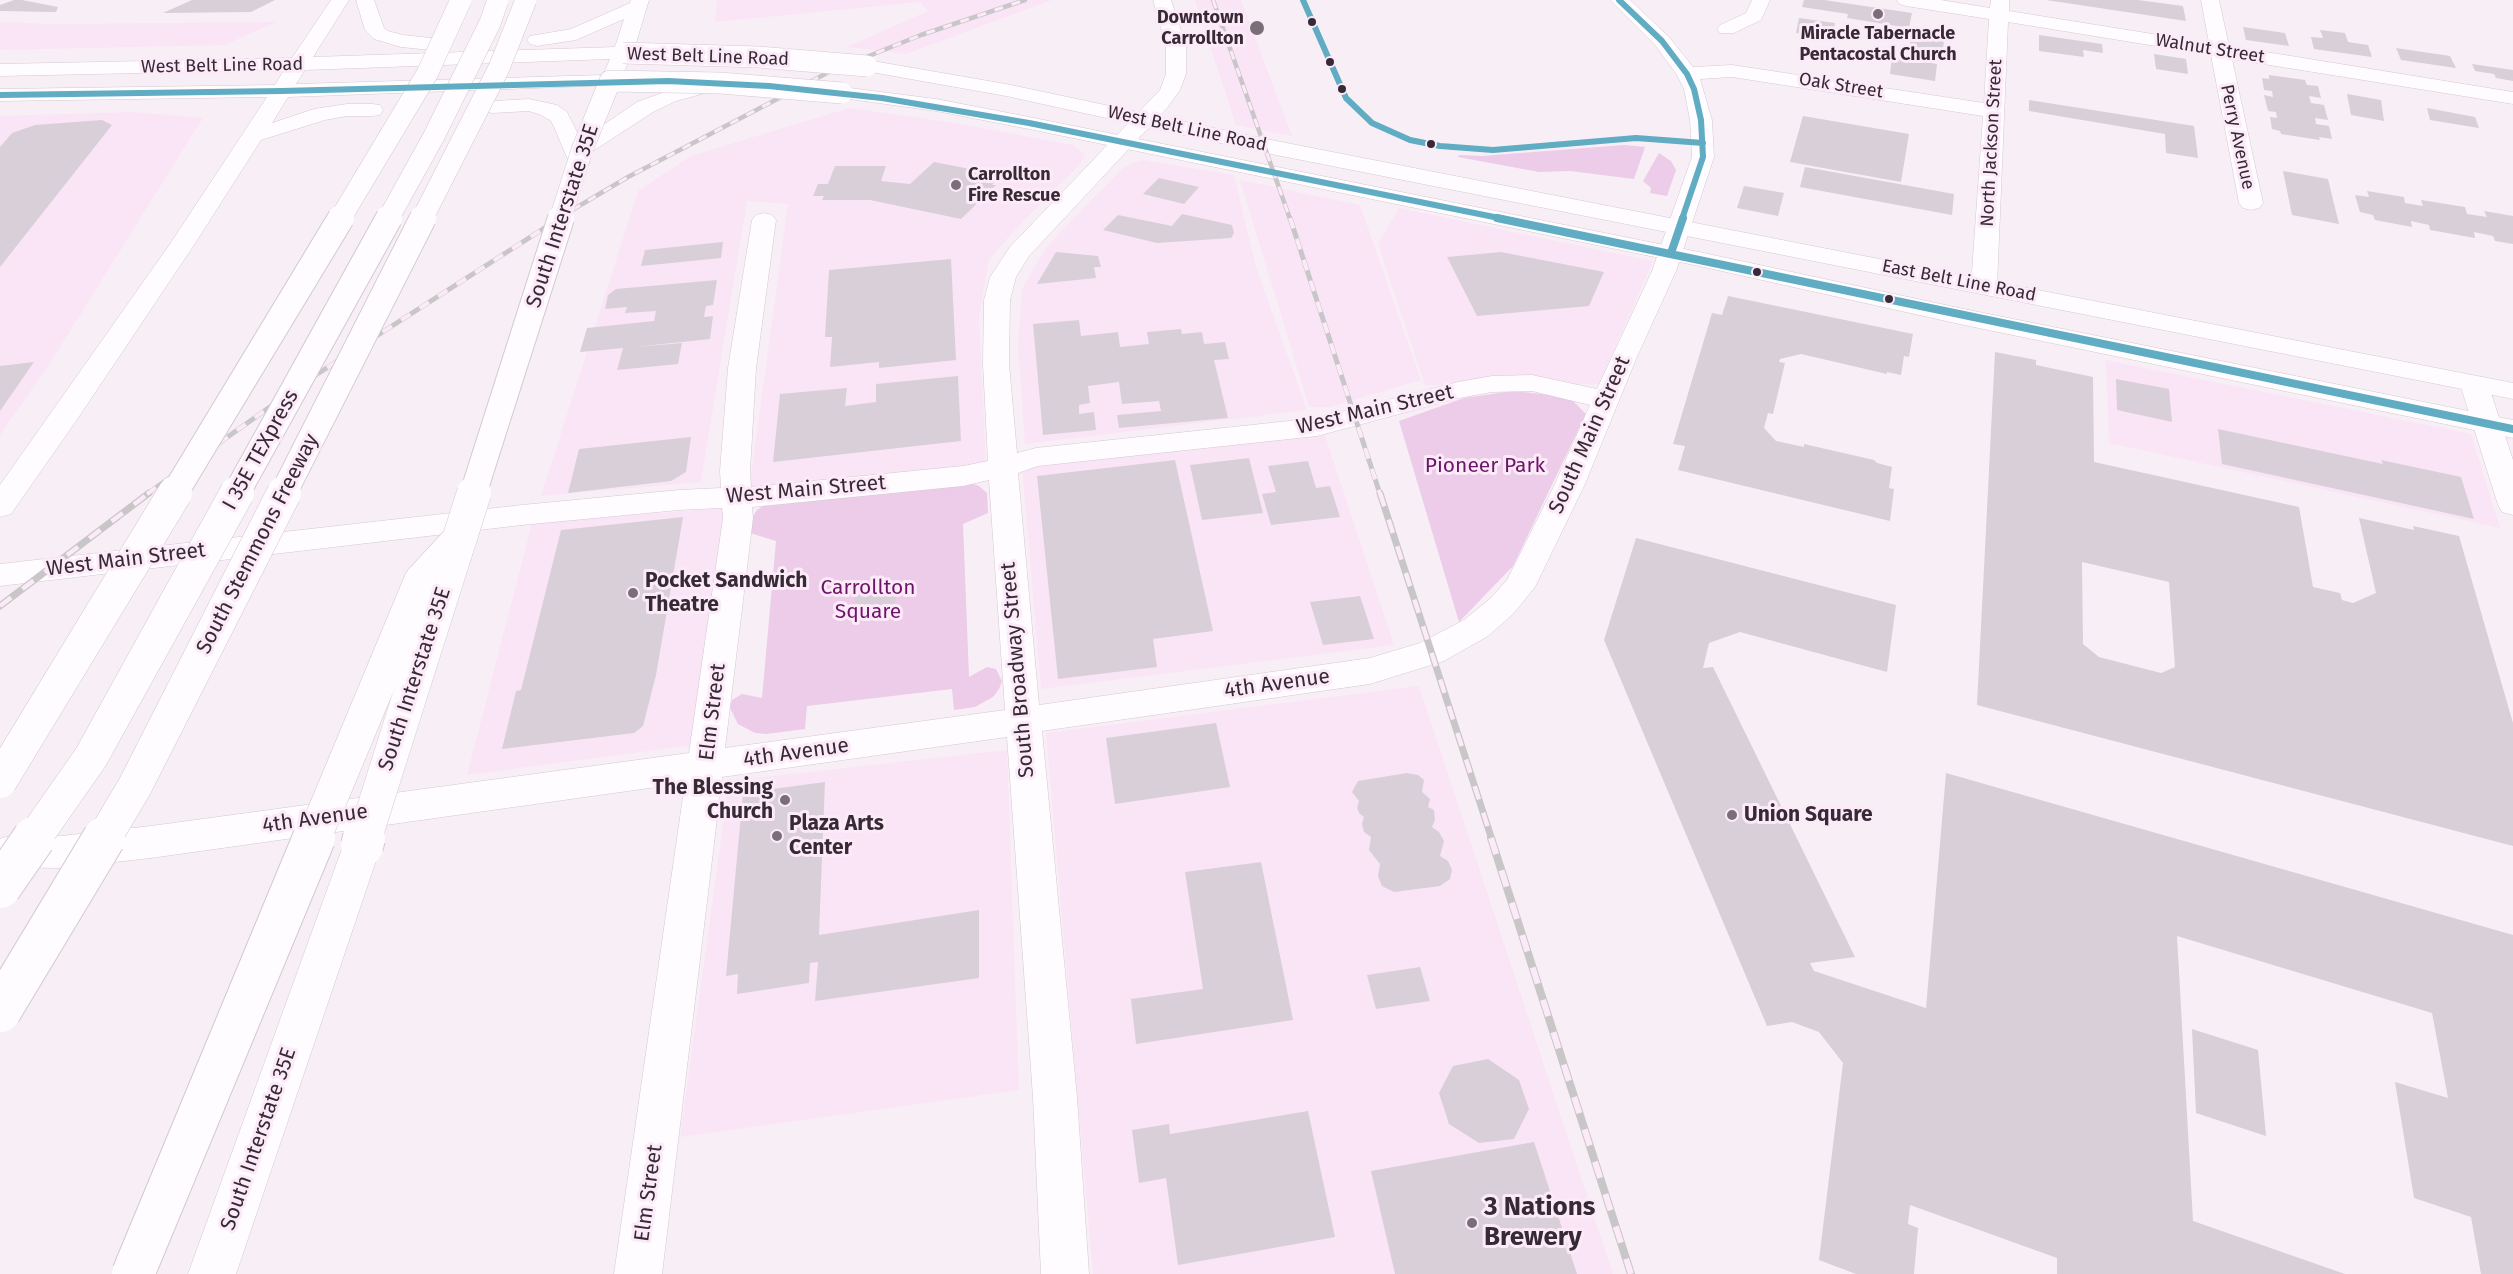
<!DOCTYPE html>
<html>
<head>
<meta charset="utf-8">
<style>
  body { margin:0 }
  canvas { display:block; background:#f8eef6 }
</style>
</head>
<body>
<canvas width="2513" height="1274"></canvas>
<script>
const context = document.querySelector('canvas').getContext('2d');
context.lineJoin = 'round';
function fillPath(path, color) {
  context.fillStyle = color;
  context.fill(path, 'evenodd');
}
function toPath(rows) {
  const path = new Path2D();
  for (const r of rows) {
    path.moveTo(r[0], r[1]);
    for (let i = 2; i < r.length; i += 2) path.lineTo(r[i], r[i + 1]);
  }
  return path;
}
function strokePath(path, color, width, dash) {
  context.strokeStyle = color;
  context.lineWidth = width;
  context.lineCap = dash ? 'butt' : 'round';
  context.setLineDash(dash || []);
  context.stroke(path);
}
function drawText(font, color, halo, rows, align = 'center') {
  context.font = font + ' "Fira Sans",sans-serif';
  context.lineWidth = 6;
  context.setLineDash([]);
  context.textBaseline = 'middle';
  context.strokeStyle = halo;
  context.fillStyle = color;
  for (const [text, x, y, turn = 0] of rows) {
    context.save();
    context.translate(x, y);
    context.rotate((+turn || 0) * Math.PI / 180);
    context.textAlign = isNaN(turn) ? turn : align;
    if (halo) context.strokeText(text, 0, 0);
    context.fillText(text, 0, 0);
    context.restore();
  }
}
const built = toPath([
  [717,0,1052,0,906,54,847,47,928,11,920,2,715,22],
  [1195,0,1241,0,1292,136,1236,125],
  [0,22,54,24,276,22,225,45,0,50],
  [849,108,955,123,1073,145,1085,154,1081,163,1012,233,989,260,979,317,986,464,749,490,788,204,747,201,701,482,541,496,638,191,691,156],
  [134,112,203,118,47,368,0,435,0,116],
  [1144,160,1234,175,1256,267,1307,410,1025,444,1018,347,1022,289,1047,246,1122,169,1131,163],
  [1240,180,1360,205,1421,380,1330,407,1309,407],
  [1399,208,1653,261,1599,384,1425,385,1378,244],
  [2106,360,2471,434,2500,528,2109,443],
  [1325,435,1394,645,1041,689,1022,467],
  [726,508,701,744,467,775,532,523],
  [1419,686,1613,1274,1093,1274,1046,733],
  [1007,750,1019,1090,680,1137,729,781]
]);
const green = toPath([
  [1624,145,1645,147,1634,179,1570,171,1539,172,1458,157,1459,155,1482,156],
  [1659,153,1671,161,1676,170,1667,196,1650,193,1651,188,1643,181],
  [1513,391,1569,397,1586,414,1513,566,1459,622,1399,421,1464,398],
  [970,483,979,486,987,493,988,513,963,524,969,677,987,667,996,669,1002,681,999,689,993,697,975,707,954,710,952,689,807,706,805,729,766,734,755,733,738,724,730,708,732,700,742,694,762,698,776,541,750,533,752,518,757,510,763,506]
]);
const building = toPath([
  [14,0,22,0,58,7,56,12,0,11,0,5],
  [192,0,275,0,251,12,163,13],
  [1804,0,1824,0,1912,13,1909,28,1847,18,1848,14,1802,7],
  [2046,0,2138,0,2183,6,2186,21],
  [1799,18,1835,23,1833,34,1824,33,1823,37,1796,33],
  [2243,27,2285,33,2289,46,2246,40],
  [2320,30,2345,33,2348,42,2368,45,2372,57,2314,49,2311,37,2323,38],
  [2039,35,2102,44,2103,53,2083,50,2084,57,2039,51],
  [1911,36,1944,41,1942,56,1909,51],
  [2396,48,2450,56,2456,68,2401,60],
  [2154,54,2186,59,2188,74,2156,69],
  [1892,57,1937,64,1935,81,1890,74],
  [2472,64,2513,70,2513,81,2496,78,2494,74,2475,71],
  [2269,75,2305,80,2307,85,2318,86,2321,98,2309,96,2311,103,2324,105,2328,120,2315,118,2316,124,2329,126,2332,139,2319,137,2320,140,2281,134,2280,131,2272,129,2270,117,2277,118,2276,112,2268,111,2264,95,2273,97,2272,91,2264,90,2262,78,2269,79],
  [2347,94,2381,100,2384,121,2351,115],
  [2029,100,2194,126,2198,158,2166,153,2165,134,2029,111],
  [2427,108,2475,117,2479,128,2430,120],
  [1803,116,1909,134,1901,182,1790,162],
  [102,120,112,125,0,267,0,147,12,133,35,125],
  [934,162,1001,175,992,185,996,185,961,219,870,200,822,200,824,196,813,196,818,184,828,184,835,166,886,166,881,181,910,184],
  [1805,167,1954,194,1952,215,1800,187],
  [2283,171,2328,179,2339,224,2292,215],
  [1159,178,1199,187,1184,204,1143,194],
  [1744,186,1784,193,1778,216,1737,208],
  [2367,191,2404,197,2405,203,2423,206,2421,200,2465,207,2467,214,2487,217,2484,211,2513,216,2513,244,2495,241,2493,236,2474,232,2475,238,2430,230,2429,225,2411,221,2412,227,2375,220,2373,215,2360,212,2355,195,2369,197],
  [1182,214,1232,225,1234,233,1231,238,1157,243,1103,230,1118,215,1172,226],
  [723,242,721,258,641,266,645,250],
  [1056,252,1098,256,1101,267,1094,267,1096,278,1037,284],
  [1501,252,1604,272,1589,306,1477,316,1447,257],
  [951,259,956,360,879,368,879,362,830,367,832,337,825,337,829,270],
  [717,280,713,305,706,306,704,317,713,316,710,339,635,347,682,343,678,364,617,370,623,348,580,352,587,328,654,321,656,311,625,313,627,307,605,309,608,295,616,289],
  [1728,296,1913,334,1909,357,1904,356,1901,375,1887,372,1887,374,1801,354,1780,359,1779,362,1785,363,1773,414,1768,413,1764,428,1776,441,1804,447,1804,444,1874,460,1877,463,1892,467,1889,488,1894,489,1890,521,1678,470,1685,446,1673,444,1712,313,1722,315],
  [1079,320,1081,336,1118,332,1120,347,1149,344,1147,332,1181,329,1182,334,1202,332,1204,344,1225,342,1229,359,1214,360,1228,418,1119,428,1117,415,1161,411,1159,401,1122,404,1119,382,1088,386,1090,403,1079,405,1079,414,1094,412,1096,430,1043,435,1033,324],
  [1995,352,2036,360,2036,365,2093,377,2094,462,2299,507,2313,587,2340,593,2342,600,2353,603,2376,593,2359,518,2414,530,2413,526,2459,536,2513,723,2513,846,1977,705],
  [2082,562,2169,582,2175,667,2161,673,2099,657,2083,644],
  [34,362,0,411,0,366],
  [958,376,961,441,773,462,780,394,847,388,845,406,876,402,876,384],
  [2116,379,2169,389,2172,422,2117,410],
  [2218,429,2383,464,2381,460,2461,477,2474,519,2222,464],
  [691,437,686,472,671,481,568,493,579,449],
  [1249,458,1263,513,1202,520,1190,465],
  [1175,460,1213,631,1153,639,1157,667,1058,679,1037,476],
  [1308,461,1316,488,1330,486,1340,517,1271,525,1262,494,1276,492,1268,466],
  [683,517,656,675,643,726,634,733,502,749,516,691,521,690,561,530],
  [1636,538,1896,605,1887,672,1740,632,1709,643,1703,668,1713,667,1855,957,1810,963,1814,971,1926,1008,1946,773,2513,935,2513,1274,2481,1274,2471,1217,2414,1198,2395,1082,2448,1098,2432,1013,2177,936,2193,1221,2345,1274,2057,1274,2057,1258,1910,1205,1908,1224,1918,1228,1914,1274,1856,1274,1819,1260,1843,1063,1819,1032,1792,1022,1767,1026,1604,640],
  [884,582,896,589,896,601,884,611,866,613,855,605,855,594,868,584],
  [1360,596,1374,639,1323,645,1310,602],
  [1216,723,1230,787,1115,804,1106,738],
  [1407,773,1418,775,1424,780,1422,792,1430,799,1428,807,1434,810,1435,820,1432,827,1439,832,1444,841,1440,856,1448,861,1452,870,1450,879,1440,886,1394,892,1382,886,1378,876,1380,864,1369,850,1371,837,1364,832,1362,824,1364,817,1359,813,1357,808,1359,801,1352,792,1358,781],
  [825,782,819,935,979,910,979,978,815,1001,818,962,810,963,809,983,737,994,738,974,726,976,743,793],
  [1261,862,1293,1020,1136,1044,1131,999,1203,989,1185,872],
  [1420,967,1430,1001,1376,1009,1367,975],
  [2192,1029,2258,1050,2266,1136,2196,1113],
  [1488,1059,1519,1080,1529,1109,1514,1139,1479,1143,1449,1124,1439,1093,1453,1066],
  [1308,1111,1335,1237,1178,1265,1166,1178,1139,1183,1132,1130,1169,1124,1170,1134],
  [1534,1142,1577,1274,1395,1274,1371,1171]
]);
const minor = toPath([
  [1153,0,1171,0,1186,46,1186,74,1180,90,1167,108,1029,256,1016,277,1010,300,1009,364,1017,453,1036,448,1317,418,1458,382,1492,376,1532,375,1597,389,1652,271,1692,157,1690,120,1684,89,1677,75,1655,45,1610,0,1630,0,1669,37,1693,67,1732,65,1984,103,1989,19,1906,6,1899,4,1897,0,1941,0,1990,8,1991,0,2009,0,2009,11,2209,43,2201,0,2219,0,2229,46,2513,92,2513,104,2232,59,2263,203,2259,208,2251,210,2243,208,2239,203,2211,55,2008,22,1997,286,1993,291,1984,294,1975,291,1971,286,1983,116,1732,77,1700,79,1712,120,1714,157,1676,271,1636,359,1585,484,1535,587,1513,614,1488,636,1444,661,1370,684,1042,731,1077,1097,1089,1274,1041,1274,1033,1097,1007,737,722,777,662,1274,614,1274,685,783,151,858,61,868,0,867,0,839,5,837,61,836,151,826,689,753,723,518,722,508,679,510,522,525,0,586,0,564,522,505,679,490,721,488,720,471,728,368,752,220,756,215,764,213,772,215,776,220,756,368,750,471,751,487,963,466,988,461,983,364,984,300,990,277,1010,247,1160,90,1166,74,1166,46,1153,0],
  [1532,391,1590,405,1555,484,1507,580,1491,598,1464,620,1420,643,1370,658,1039,705,1018,473,1038,466,1317,436,1459,398,1492,392,1532,391],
  [989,480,1005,710,725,748,753,518,752,507,963,486,989,480],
  [1752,0,1770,0,1761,20,1734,33,1720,33,1717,29,1720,25,1746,13,1752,0],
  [2474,376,2484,378,2488,384,2513,460,2513,515,2502,512,2498,505,2460,384,2464,378,2474,376]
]);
const major = toPath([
  [331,0,349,0,313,57,615,47,624,19,576,40,537,46,530,44,527,40,530,36,571,29,630,3,631,0,649,0,633,53,617,85,288,97,272,123,314,109,347,104,372,104,380,105,383,110,380,115,372,116,347,116,325,120,261,140,194,245,78,418,11,514,0,517,0,485,170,244,267,97,0,101,0,89,275,85,284,70,0,76,0,64,292,58,331,0],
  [610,59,603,75,296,84,305,70,610,59],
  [356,0,374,0,384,28,388,31,403,35,431,38,438,40,441,44,438,48,431,50,401,47,374,39,365,30,356,0],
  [867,60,1006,84,1266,139,2513,383,2513,399,1266,153,1006,96,860,70,857,66,860,62,867,60],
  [720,77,727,79,730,83,727,87,676,101,653,112,587,155,590,162,587,167,579,169,571,167,554,127,551,121,541,115,529,111,493,113,485,112,482,107,485,102,493,101,529,99,557,105,567,112,581,140,637,102,662,93,720,77],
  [842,87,936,99,1029,117,1699,252,1964,309,2513,420,2513,438,1964,325,1699,266,1029,129,936,111,835,97,832,93,835,89,842,87],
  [362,830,375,835,381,846,236,1274,188,1274,343,846,349,835,362,830]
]);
const railFar3 = toPath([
  [1213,0,1290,219],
  [557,219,628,177,829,72,921,35,1025,0]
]);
const railFar2 = toPath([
  [1290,218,1380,494],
  [147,494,308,380,560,218]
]);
const railFar1 = toPath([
  [1380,493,1492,840],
  [0,606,149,493]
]);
const rail = toPath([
  [1491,838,1631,1274]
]);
const majorBridgeFar3 = toPath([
  [623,53,758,57,867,66],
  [560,219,582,150,610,81,720,83,842,93]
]);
const majorBridgeFar2 = toPath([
  [473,494,561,218]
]);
const majorBridgeFar1 = toPath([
  [364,840,474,493]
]);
const majorBridge = toPath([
  [362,846,364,838]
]);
const highwayBridgeFar3 = toPath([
  [340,219,427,74,461,0],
  [388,219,434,136,490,23,498,0],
  [422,219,499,68,526,0]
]);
const highwayBridgeFar2 = toPath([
  [174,494,341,218],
  [236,494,389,218],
  [283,494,423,218]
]);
const highwayBridgeFar1 = toPath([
  [0,781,175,493],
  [33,840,91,757,237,493],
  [103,840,135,786,284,493],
  [313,840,421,581,459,540]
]);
const highwayBridge = toPath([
  [0,887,34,838],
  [0,1011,104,838],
  [133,1274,314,838]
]);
const bus1Far1 = toPath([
  [1303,0,1346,98,1372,123,1410,140,1440,146,1493,150,1636,138,1703,143],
  [1619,0,1662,41,1687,74,1694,89,1701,120,1703,157,1682,219],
  [0,95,282,91,668,81,769,86,882,98,1029,123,1504,219]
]);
const bus1 = toPath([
  [1497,218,2513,429],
  [1671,253,1683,218]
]);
const markers = [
  [1878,14,6,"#7a6f78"],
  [1312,22,5,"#362a34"],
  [1257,28,8,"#7a6f78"],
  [1330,62,5,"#362a34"],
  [1342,89,5,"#362a34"],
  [1431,144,5,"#362a34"],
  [956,185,6,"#7a6f78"],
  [1757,272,5,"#362a34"],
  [1889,299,5,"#362a34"],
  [633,593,6,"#7a6f78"],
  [785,800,6,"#7a6f78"],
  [1732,815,6,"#7a6f78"],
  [777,836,6,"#7a6f78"],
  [1472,1223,6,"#7a6f78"]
];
const farPoinames = [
  ["Downtown",1244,18],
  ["Carrollton",1244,39],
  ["Miracle Tabernacle",1878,34,"center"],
  ["Pentacostal Church",1878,55,"center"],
  ["Carrollton",968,175,"left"],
  ["Fire Rescue",968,196,"left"]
];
const farStreetnames = [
  ["Walnut Street",2210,49,9],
  ["West Belt Line Road",708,57,2],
  ["West Belt Line Road",222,66,-1],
  ["Oak Street",1841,86,9],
  ["West Belt Line Road",1187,129,12],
  ["Perry Avenue",2237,137,78],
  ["North Jackson Street",1992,143,-87],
  ["East Belt Line Road",1959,281,11]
];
const streetNames = [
  ["South Interstate 35E",563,216,-72],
  ["West Main Street",1375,410,-13],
  ["South Main Street",1590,435,-66],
  ["I 35E TEXpress",261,450,-61],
  ["West Main Street",806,490,-5],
  ["South Stemmons Freeway",258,544,-63],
  ["West Main Street",126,560,-7],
  ["South Broadway Street",1018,670,-95],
  ["South Interstate 35E",415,679,-72],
  ["4th Avenue",1277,684,-8],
  ["Elm Street",713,712,-83],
  ["4th Avenue",796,753,-8],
  ["4th Avenue",315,819,-8],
  ["South Interstate 35E",259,1139,-71],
  ["Elm Street",649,1193,-82]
];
const parkNames = [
  ["Pioneer Park",1485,466],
  ["Carrollton",868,588],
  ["Square",868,612]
];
const poiNames = [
  ["Pocket Sandwich",645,581],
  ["Theatre",645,605],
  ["The Blessing",773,788,"right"],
  ["Church",773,812,"right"],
  ["Union Square",1744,815],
  ["Plaza Arts",789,824],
  ["Center",789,848]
];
const nearPoinames = [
  ["3 Nations",1484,1208],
  ["Brewery",1484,1238]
];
fillPath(built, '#fae5f7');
fillPath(green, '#eccce8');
fillPath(building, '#d9cfd8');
strokePath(minor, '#d3c9d1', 1);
strokePath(major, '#d3c9d1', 1);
fillPath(minor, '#fefcfe');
fillPath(major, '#fefcfe');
strokePath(railFar3, '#c9c6c8', 4.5);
strokePath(railFar2, '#c9c6c8', 5);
strokePath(railFar1, '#c9c6c8', 7);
strokePath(rail, '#c9c6c8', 8);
strokePath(railFar3, '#fceaf9', 3, [9]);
strokePath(railFar2, '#fceaf9', 4, [11]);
strokePath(railFar1, '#fceaf9', 4.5, [14]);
strokePath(rail, '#fceaf9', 6, [17]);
strokePath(majorBridgeFar3, '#d3c9d1', 22, []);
strokePath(majorBridgeFar2, '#d3c9d1', 28, []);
strokePath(majorBridgeFar1, '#d3c9d1', 35, []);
strokePath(majorBridge, '#d3c9d1', 44, []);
strokePath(highwayBridgeFar3, '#d3c9d1', 22, []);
strokePath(highwayBridgeFar2, '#d3c9d1', 28, []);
strokePath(highwayBridgeFar1, '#d3c9d1', 35, []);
strokePath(highwayBridge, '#d3c9d1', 44, []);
strokePath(majorBridgeFar3, '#fefcfe', 21);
strokePath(majorBridgeFar2, '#fefcfe', 26);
strokePath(majorBridgeFar1, '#fefcfe', 34);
strokePath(majorBridge, '#fefcfe', 42);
strokePath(highwayBridgeFar3, '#fefcfe', 21);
strokePath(highwayBridgeFar2, '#fefcfe', 26);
strokePath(highwayBridgeFar1, '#fefcfe', 34);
strokePath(highwayBridge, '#fefcfe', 42);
strokePath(bus1Far1, '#60acc3', 6);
strokePath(bus1, '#60acc3', 8);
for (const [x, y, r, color] of markers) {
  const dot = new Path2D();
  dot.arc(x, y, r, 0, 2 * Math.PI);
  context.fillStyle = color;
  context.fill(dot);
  strokePath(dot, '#fceaf9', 2);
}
drawText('bold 18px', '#362a34', '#fceaf9', farPoinames, 'right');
drawText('18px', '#362a34', '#fceaf9', farStreetnames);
drawText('21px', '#362a34', '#fceaf9', streetNames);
drawText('21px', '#6e1569', '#fceaf9', parkNames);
drawText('bold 21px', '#362a34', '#fceaf9', poiNames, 'left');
drawText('bold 26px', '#362a34', '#fceaf9', nearPoinames, 'left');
</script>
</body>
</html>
